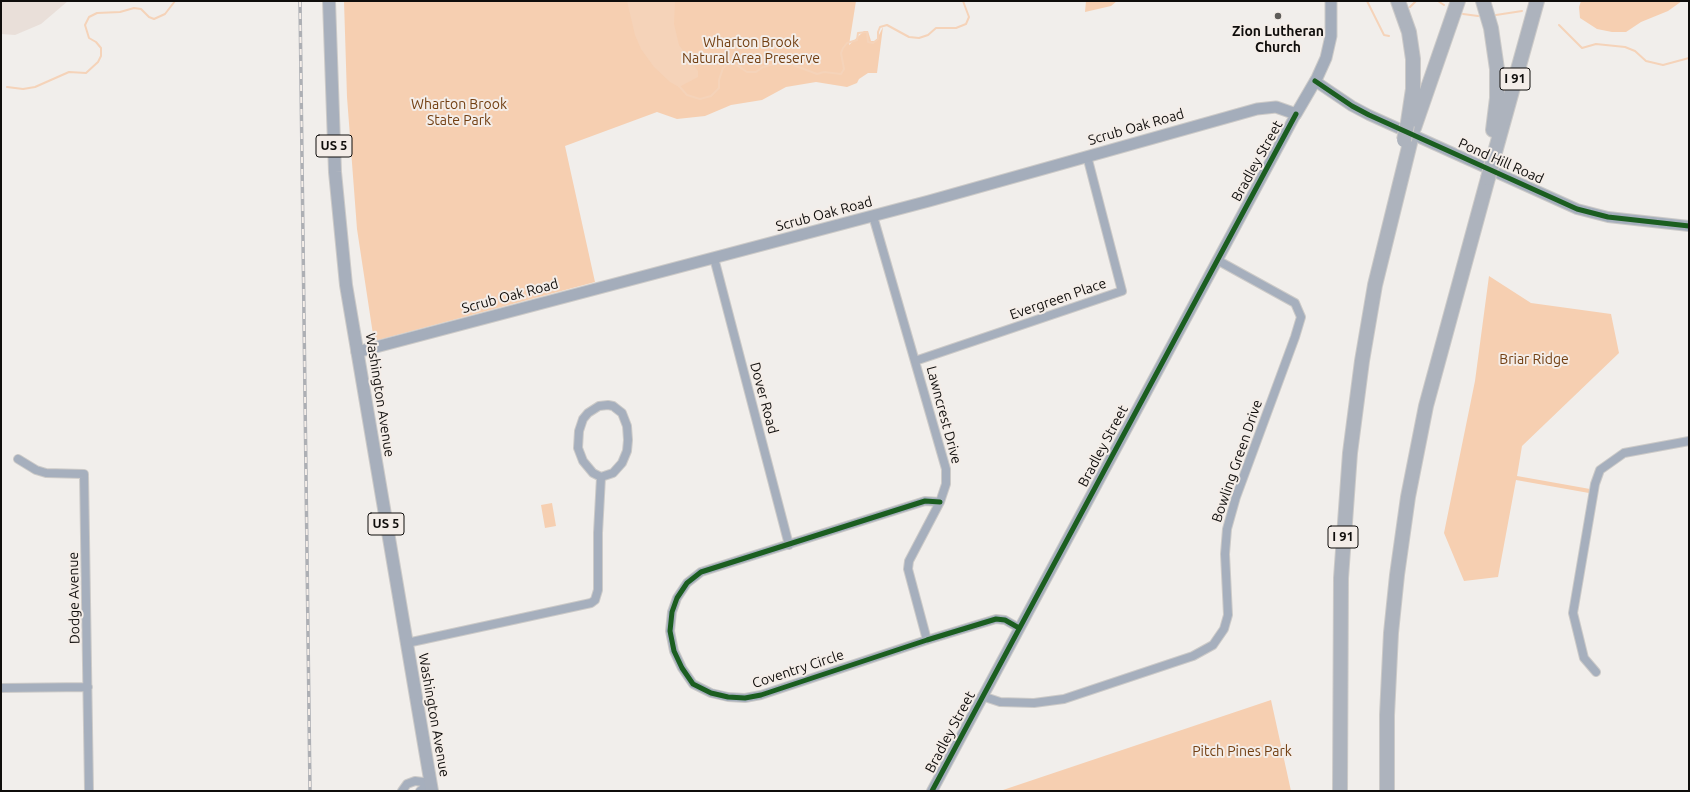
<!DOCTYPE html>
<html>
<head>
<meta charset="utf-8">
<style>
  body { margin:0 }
  #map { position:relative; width:1690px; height:792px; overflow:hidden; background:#f1eeeb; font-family:Ubuntu,sans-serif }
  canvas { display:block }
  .frame { position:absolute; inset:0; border:2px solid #0f0d0b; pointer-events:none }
</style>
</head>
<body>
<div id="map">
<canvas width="1690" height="792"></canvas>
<div class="frame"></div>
</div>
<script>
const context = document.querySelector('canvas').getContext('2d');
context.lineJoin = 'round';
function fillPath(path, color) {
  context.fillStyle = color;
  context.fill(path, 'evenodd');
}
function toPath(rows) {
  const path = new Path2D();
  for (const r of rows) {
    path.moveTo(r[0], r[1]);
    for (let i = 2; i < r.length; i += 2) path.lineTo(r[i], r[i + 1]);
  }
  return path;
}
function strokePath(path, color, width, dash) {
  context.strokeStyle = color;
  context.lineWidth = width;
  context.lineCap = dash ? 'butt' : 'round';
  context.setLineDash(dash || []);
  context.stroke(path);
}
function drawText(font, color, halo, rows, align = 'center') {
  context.font = font + ' Ubuntu,sans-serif';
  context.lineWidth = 4;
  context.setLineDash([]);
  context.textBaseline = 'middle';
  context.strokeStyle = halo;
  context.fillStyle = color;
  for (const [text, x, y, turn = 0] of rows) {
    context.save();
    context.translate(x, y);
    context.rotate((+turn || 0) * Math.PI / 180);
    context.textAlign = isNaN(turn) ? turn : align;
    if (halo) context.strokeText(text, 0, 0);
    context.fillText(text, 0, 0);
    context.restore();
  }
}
const built = toPath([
  [1,1,68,1,41,24,15,35,1,34]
]);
const green = toPath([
  [344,1,856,1,849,45,864,31,868,31,871,41,876,41,883,27,877,73,868,73,859,79,857,83,847,87,816,82,786,87,762,100,731,105,705,116,677,119,657,112,565,146,595,282,374,341,357,229,347,97],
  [1086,1,1117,1,1111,6,1085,12],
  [1581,1,1682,1,1668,11,1641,22,1626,32,1612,32,1597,29,1580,18,1579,7],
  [1489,276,1531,303,1611,314,1619,353,1522,446,1517,476,1590,489,1589,493,1516,480,1498,577,1464,581,1444,533,1475,381],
  [552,503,556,526,545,528,541,505],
  [1271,700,1291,791,1000,791]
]);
const water = toPath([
  [627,1,675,1,674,24,679,45,698,71,698,77,679,87,670,82,654,67,641,49,635,35]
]);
const stream = toPath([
  [1367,1,1384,35,1389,36],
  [1438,1,1444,5],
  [1410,7,1416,1],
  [1463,14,1478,16],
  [1496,15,1522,11],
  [1559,25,1582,48,1596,44,1625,47,1635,51,1646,61,1663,65,1689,58],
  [679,86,687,95,700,99,711,96,719,88,719,80,723,68,729,63,735,64,747,72,756,72,763,67,778,63,788,63,817,74,824,72,841,74,844,69,841,53,843,48,847,43,857,40,858,33,867,32,868,42,873,43,878,39,878,32,880,27,887,25,909,37,919,38,928,35,936,28,956,28,966,24,969,17,963,1],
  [7,87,23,89,35,87,69,72,86,73,98,62,101,56,101,48,96,42,89,38,85,25,89,17,97,13,120,12,134,8,141,9,149,17,154,19,165,14,175,1]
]);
const minor = toPath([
  [873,216,946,469,946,484,940,502,909,561,908,569,927,640],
  [714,258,789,545],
  [915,361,1122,291,1087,156],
  [608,405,613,406,622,413,627,426,628,440,627,451,622,463,613,473,601,477,593,473,583,461,578,448,579,431,583,419,588,413,599,406,608,405],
  [18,459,36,470,46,473,84,474,89,791],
  [940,502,925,501,701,572,687,583,677,598,672,612,670,631,674,651,682,668,693,684,711,693,728,697,745,698,761,695,927,640,996,619,1005,620,1019,628],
  [407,643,591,603,595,600,598,590,598,533,601,477],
  [1596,672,1584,658,1573,613,1595,484,1600,470,1624,453,1689,441],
  [1,688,88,687],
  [982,696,1000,702,1034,703,1064,699,1193,656,1213,645,1224,629,1228,615,1225,554,1227,529,1236,497,1295,337,1301,317,1295,303,1217,260],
  [402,791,407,784,415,781,431,783,420,791]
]);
const tertiary = toPath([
  [1315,81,1352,106,1369,115,1577,209,1608,217,1689,226],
  [932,791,1296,114]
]);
const secondary = toPath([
  [357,352,929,201,1257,109,1276,107,1296,114,1317,78,1326,58,1331,36,1331,1]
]);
const primary = toPath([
  [329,1,335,172,346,285,432,791]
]);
const motorway = toPath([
  [1398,1,1409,32,1413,59,1413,89,1408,122],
  [1483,1,1491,28,1497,69,1497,98,1493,130],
  [1414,128,1458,1],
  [1492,163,1537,1],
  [1340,791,1341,578,1350,453,1362,361,1375,285,1410,143],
  [1387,791,1387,715,1391,633,1397,575,1408,497,1426,406,1488,178]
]);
const rail = toPath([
  [300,1,310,791]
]);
const motorwayBridge = toPath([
  [1404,140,1407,125],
  [1488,178,1492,163]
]);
const cycleway = toPath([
  [1315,81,1352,106,1369,115,1577,209,1608,217,1689,226],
  [940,502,925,501,701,572,687,583,677,598,672,612,670,631,674,651,682,668,693,684,711,693,728,697,745,698,761,695,927,640,996,619,1005,620,1019,628],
  [932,791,1296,114]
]);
const markers = [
  [1278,16,4,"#5e5c59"]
];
const shields = [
  [1515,79,30],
  [334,146,36],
  [386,524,36],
  [1343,537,30]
];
const shieldNames = [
  ["I 91",1515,79],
  ["US 5",334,146],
  ["US 5",386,524],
  ["I 91",1343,537]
];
const poiNames = [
  ["Zion Lutheran",1278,31],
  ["Church",1278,47]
];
const parkNames = [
  ["Wharton Brook",751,42],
  ["Natural Area Preserve",751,58],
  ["Wharton Brook",459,104],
  ["State Park",459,120],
  ["Briar Ridge",1534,359],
  ["Pitch Pines Park",1242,751]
];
const streetNames = [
  ["Scrub Oak Road",1136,127,-16],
  ["Bradley Street",1257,161,-61],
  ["Pond Hill Road",1501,161,24],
  ["Scrub Oak Road",824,214,-15],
  ["Scrub Oak Road",510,296,-15],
  ["Evergreen Place",1058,299,-19],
  ["Washington Avenue",380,395,81],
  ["Dover Road",764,398,75],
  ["Lawncrest Drive",944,415,75],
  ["Bradley Street",1103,446,-62],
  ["Bowling Green Drive",1237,461,-71],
  ["Dodge Avenue",74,598,-91],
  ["Coventry Circle",798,669,-18],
  ["Washington Avenue",434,715,80],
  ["Bradley Street",950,732,-62]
];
fillPath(built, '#e9dfd9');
fillPath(green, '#f6cfb1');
fillPath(water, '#f5d3b9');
strokePath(stream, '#f5d3b9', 2);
strokePath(minor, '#cccac8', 10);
strokePath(tertiary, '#cccac8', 12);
strokePath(secondary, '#cccac8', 13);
strokePath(primary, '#cccac8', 14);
strokePath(motorway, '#cccac8', 16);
strokePath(minor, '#a6afbd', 8);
strokePath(tertiary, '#a6afbd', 10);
strokePath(secondary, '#a4adbb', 11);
strokePath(primary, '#a7afbc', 12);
strokePath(motorway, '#adb3bd', 14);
strokePath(rail, '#adafb4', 3.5);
strokePath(rail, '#f4ede8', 2, [6]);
strokePath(motorwayBridge, '#cccac8', 16, []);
strokePath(motorwayBridge, '#adb3bd', 14);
strokePath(cycleway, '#1b5e20', 5);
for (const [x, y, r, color] of markers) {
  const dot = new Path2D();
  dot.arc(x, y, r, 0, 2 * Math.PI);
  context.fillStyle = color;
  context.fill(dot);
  strokePath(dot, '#f4ede8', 1.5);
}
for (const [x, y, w] of shields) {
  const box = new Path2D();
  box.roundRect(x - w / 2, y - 11, w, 22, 3);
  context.fillStyle = '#f4ede8';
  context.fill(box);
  strokePath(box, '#0f0d0b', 1);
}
drawText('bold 13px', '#0f0d0b', null, shieldNames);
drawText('bold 14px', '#0f0d0b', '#f4ede8', poiNames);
drawText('14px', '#723f12', '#f4ede8', parkNames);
drawText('14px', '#0f0d0b', '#f4ede8', streetNames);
</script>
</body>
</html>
